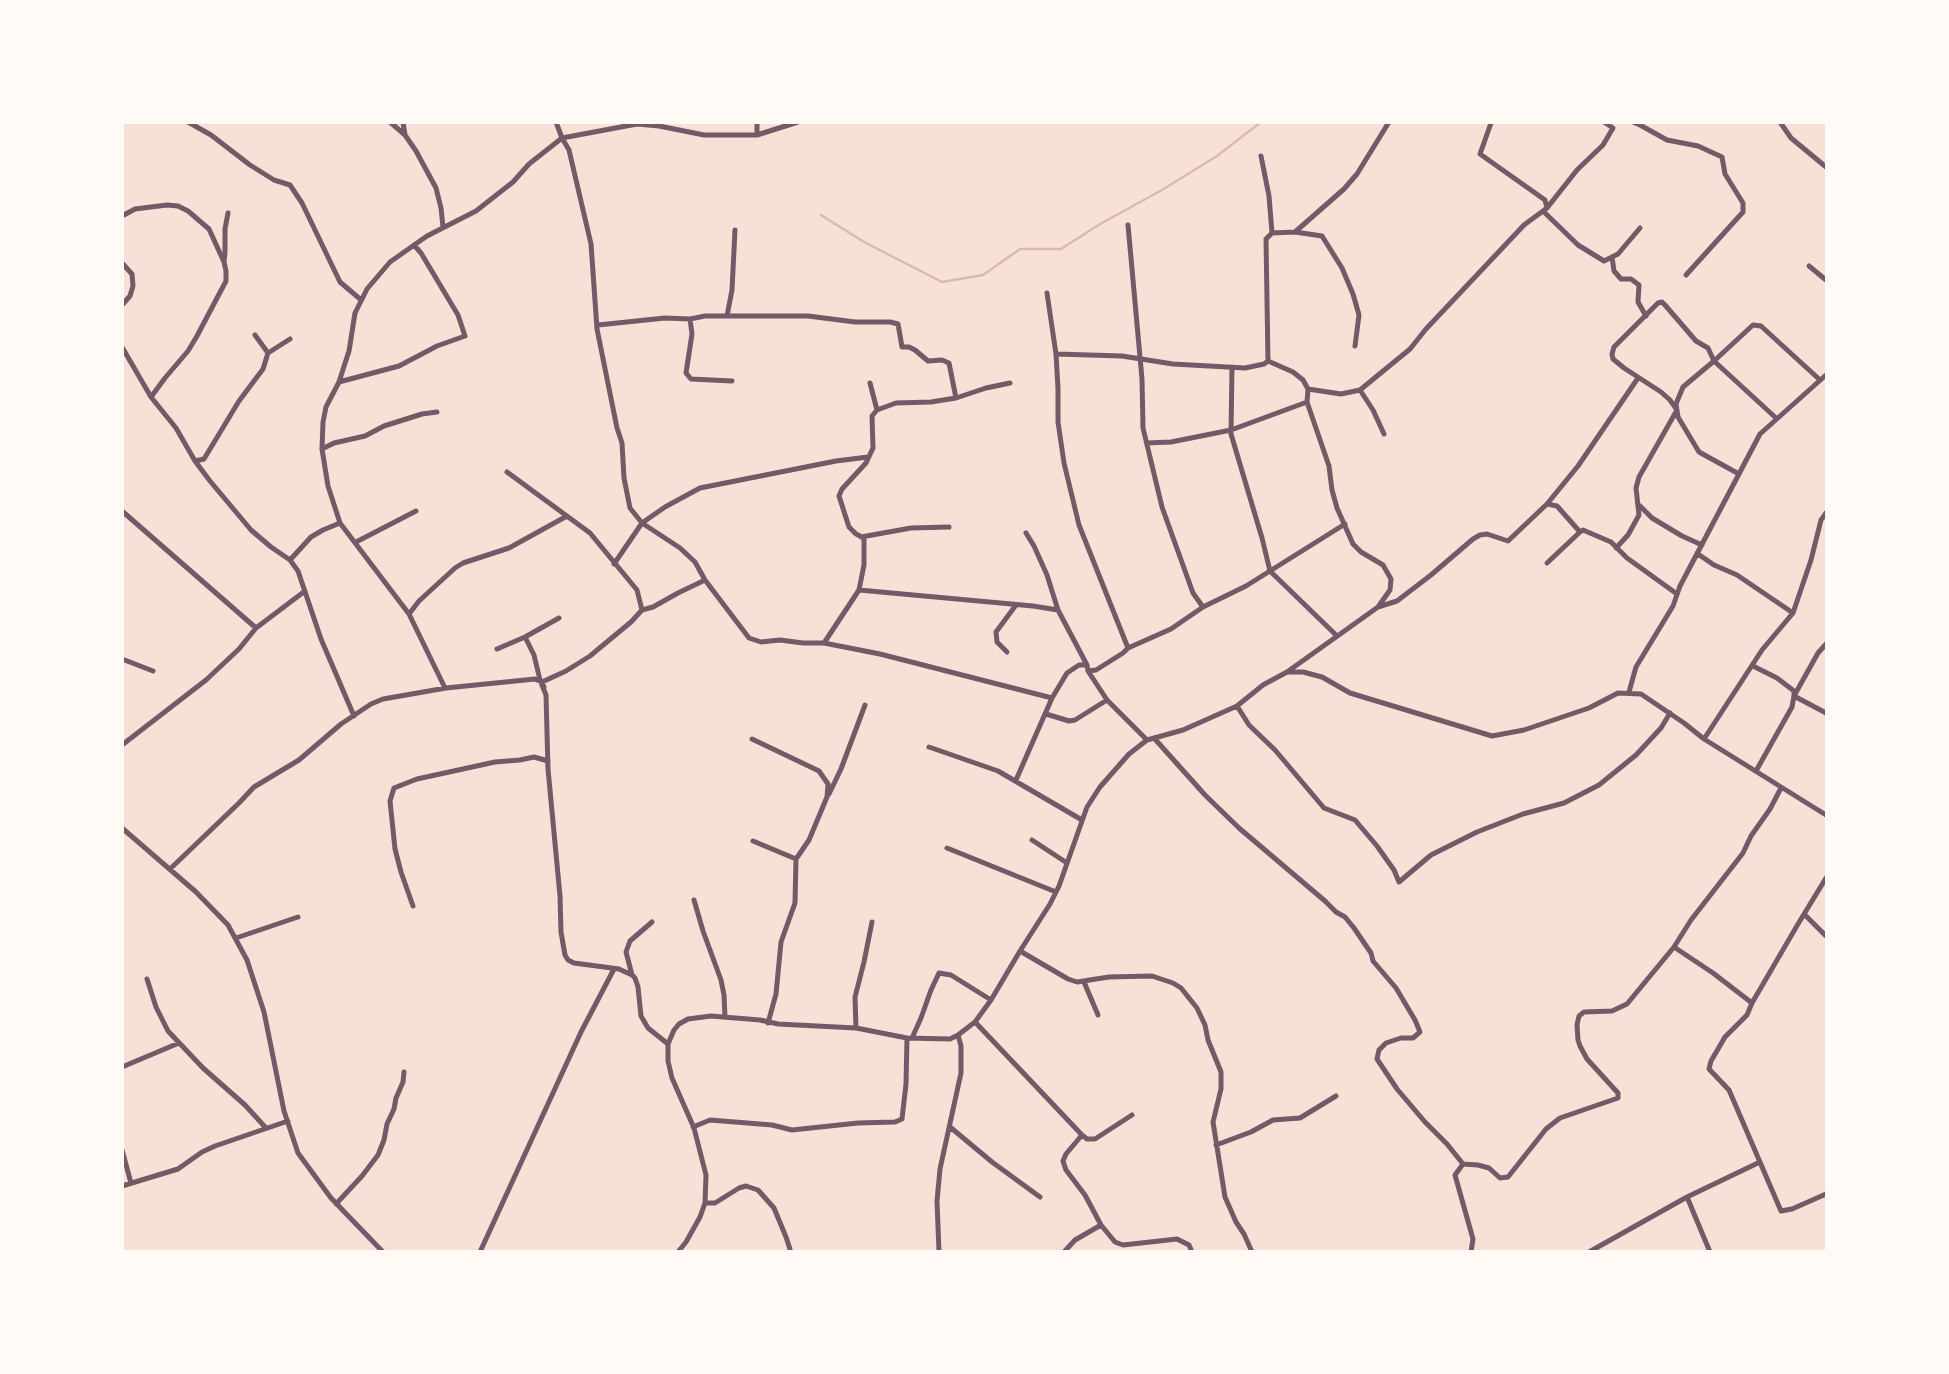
<!DOCTYPE html>
<html>
<head>
<meta charset="utf-8">
<style>
  body { margin:0 }
  #map { position:relative; width:1949px; height:1374px; overflow:hidden; background:#f7e1d7; font-family:"Sofia Sans Condensed",sans-serif }
  canvas { display:block }
  .frame { position:absolute; inset:0; border:124px solid #fffaf5; pointer-events:none }
</style>
</head>
<body>
<div id="map">
<canvas width="1949" height="1374"></canvas>
<div class="frame"></div>
</div>
<script>
const context = document.querySelector('canvas').getContext('2d');
context.lineJoin = 'round';
function toPath(rows) {
  const path = new Path2D();
  for (const r of rows) {
    path.moveTo(r[0], r[1]);
    for (let i = 2; i < r.length; i += 2) path.lineTo(r[i], r[i + 1]);
  }
  return path;
}
function strokePath(path, color, width, dash) {
  context.strokeStyle = color;
  context.lineWidth = width;
  context.lineCap = dash ? 'butt' : 'round';
  context.setLineDash(dash || []);
  context.stroke(path);
}
const stream = toPath([
  [821,215,864,242,942,282,983,275,1020,249,1061,249,1100,224,1162,190,1217,156,1261,122]
]);
const minor = toPath([
  [188,122,211,135,250,165,274,180,290,185,302,203,340,282,360,299],
  [390,122,405,135],
  [403,122,405,135,416,151,436,188,441,208,443,227],
  [556,122,562,138,569,150,591,244,597,329,617,428,622,443,624,478,630,508,642,523,680,548,695,562,705,580,749,638,761,642,780,640,803,643,824,643,880,654,1052,698,1067,673,1079,665,1087,665,1088,671,1107,700,1147,740],
  [1633,122,1640,125,1667,140,1698,146,1722,157,1725,174,1743,203,1743,212,1686,275],
  [1780,122,1791,138,1826,167],
  [1491,123,1480,154,1545,200,1547,208],
  [757,135,757,122],
  [1261,156,1269,196,1272,233],
  [1543,211,1578,245,1604,261,1618,254,1640,228],
  [122,216,135,209,167,205,178,206,188,211,209,229,224,262,226,271,226,281,197,336,188,351,165,378,151,397],
  [1128,225,1142,379,1143,428,1162,507,1193,593,1203,607],
  [1295,232,1322,236,1342,268,1353,294,1359,315,1355,346],
  [1612,257,1614,271,1621,279,1631,279,1639,285,1638,302,1646,316],
  [224,262,225,252,225,229,228,213],
  [122,263,132,274,133,286,130,296,122,305],
  [1809,266,1826,280],
  [1047,293,1056,354,1058,388,1058,422,1064,463,1079,525,1128,648,1123,653,1104,665,1096,670,1088,671],
  [727,316,732,290,735,230],
  [690,319,692,334,686,373,691,379,732,381],
  [598,325,665,318,690,319,705,316,808,316,855,322,890,322,898,324,902,347,909,347,915,350,928,361,942,360,949,363,956,398],
  [122,347,151,397,176,428,195,461,210,481,251,530,271,547,290,560,298,571,321,639,354,716],
  [268,353,290,339],
  [1056,354,1122,356,1173,364,1245,368,1264,364,1268,361,1293,372,1303,380,1308,389,1307,402,1329,466,1332,490,1337,508,1353,544,1361,552,1383,565,1391,579,1390,590,1378,607],
  [1268,361,1266,239,1272,233,1295,232,1344,189,1357,174,1389,122],
  [1232,367,1231,434,1262,538,1270,571,1336,635],
  [1638,378,1578,466,1547,504,1557,506,1580,532,1583,530,1611,542,1627,558,1677,594],
  [339,382,399,366,437,346,465,336,458,315,421,253,414,245],
  [870,383,877,410],
  [1308,389,1341,394,1360,390,1410,349,1426,329,1524,225,1547,208,1577,170,1603,145,1613,128,1604,122],
  [1360,390,1373,410,1384,434],
  [1776,418,1714,361,1753,325,1761,326,1820,380],
  [1147,443,1171,442,1231,430,1307,402],
  [322,449,334,443,365,436,384,426,422,414,437,412],
  [195,461,204,459,239,401,263,369,268,353,255,335],
  [507,472,590,533,637,590,642,610],
  [1640,506,1652,518,1682,536,1702,545],
  [122,511,256,628],
  [1026,533,1034,546,1047,575,1058,610],
  [861,537,911,528,949,527],
  [356,542,416,511],
  [1616,548,1628,535,1639,515,1636,488,1639,477,1677,410,1670,400,1661,392,1624,368,1613,359,1612,354,1614,347,1658,303,1662,302,1665,305,1696,341,1708,348,1714,361,1683,387,1676,404,1678,417,1699,452,1739,474],
  [1698,554,1714,565,1737,575,1793,613],
  [290,560,311,537,323,530,340,523],
  [1547,563,1580,532],
  [614,564,642,523,665,507,700,488,836,461,868,457],
  [859,590,1033,606,1058,610,1087,665],
  [409,614,419,601,455,568,463,563,509,548,567,516],
  [525,637,534,655,540,680,546,695,548,769,560,896,561,932,565,955,568,960,574,963,619,969,632,975],
  [824,643,859,590,864,565,864,538,856,534,849,527,839,496,842,489,866,463,873,448,872,416,877,410,896,403,931,402,956,398,986,388,1010,383],
  [1128,648,1171,629,1203,607,1246,586,1345,524],
  [497,649,525,637,559,618],
  [1007,652,997,642,996,632,1016,605],
  [122,659,153,671],
  [1753,666,1777,678,1794,691,1794,696,1818,653,1826,644],
  [1287,672,1378,607,1397,601,1431,575,1473,539,1480,535,1487,534,1508,541,1547,504],
  [542,682,566,671,590,656,631,622,642,610,653,607,678,593,705,580],
  [445,688,409,614,340,523,328,486,322,449,323,422,326,407,339,382,349,351,355,313,367,289,390,262,427,236,476,211,513,182,529,164,562,138,637,124,659,126,704,135,757,135,798,122],
  [1629,692,1636,667,1673,606,1680,586,1760,434,1826,375],
  [1237,706,1249,725,1275,750,1324,808,1355,820,1377,846,1394,870,1399,882,1431,855,1477,832,1523,814,1564,803,1599,785,1636,755,1661,728,1670,713],
  [1046,714,1069,721,1075,720,1107,700],
  [1154,738,1205,795,1239,828,1325,901,1336,912,1345,917,1354,928,1371,953,1373,961,1396,988,1415,1020,1420,1032,1413,1038,1401,1038,1386,1043,1379,1050,1377,1059,1397,1089,1425,1122,1447,1144,1463,1164],
  [752,739,819,771,828,784,827,797,809,840,796,859,795,903,781,942,776,994,768,1023],
  [1704,739,1762,650,1793,613,1811,560,1821,520,1826,513],
  [122,745,206,680,239,649,256,628,305,591],
  [929,747,998,771,1082,820],
  [1756,771,1792,707,1794,696,1826,713],
  [1016,780,1052,698],
  [829,794,841,769,865,705],
  [122,828,196,892,228,925,247,960,264,1012,284,1111,298,1153,331,1198,383,1252],
  [1032,840,1067,863],
  [753,841,796,859],
  [947,848,1056,892],
  [170,869,239,803,254,787,299,760,341,724,371,704,383,699,446,688,535,679,542,682,544,687],
  [1826,878,1798,924,1752,1003,1747,1015,1725,1037,1711,1061,1709,1069,1729,1090,1781,1211,1792,1209,1826,1194],
  [694,900,703,931,721,980,724,995,725,1017],
  [413,906,401,872,395,849,390,801,394,788,417,779,495,762,520,760,534,757,548,761],
  [1804,914,1826,936],
  [652,922,630,941,626,952,632,975,635,978,638,987,641,1016,648,1028,668,1044],
  [236,938,298,917],
  [1674,947,1713,973,1752,1003],
  [1020,951,1068,979,1077,982,1109,977,1152,976,1173,983,1181,988,1197,1008,1205,1025,1208,1040,1221,1072,1221,1089,1213,1122,1225,1197,1236,1222,1244,1234,1252,1252],
  [147,979,156,1007,168,1031,203,1068,245,1105,266,1128],
  [1084,982,1098,1015],
  [975,1022,1082,1135,1066,1154,1063,1161,1066,1170,1085,1195,1101,1225,1115,1242,1123,1245,1177,1239,1189,1245,1192,1252],
  [856,1028,855,997,864,962,872,922],
  [912,1038,921,1018,931,990,939,973,951,975,991,1000],
  [122,1067,179,1043],
  [693,1127,710,1120,772,1125,792,1130,858,1123,895,1122,902,1119,906,1084,907,1038],
  [950,1127,992,1162,1040,1197],
  [1082,1135,1087,1139,1095,1139,1132,1115],
  [1216,1145,1251,1132,1273,1120,1300,1118,1336,1096],
  [122,1150,131,1183],
  [122,1186,178,1169,202,1152,215,1146,288,1121],
  [1687,1197,1710,1252],
  [705,1203,715,1203,739,1188,746,1186,758,1190,774,1208,786,1237,790,1249,789,1252],
  [336,1204,362,1176,378,1155,384,1140,387,1124,394,1109,396,1098,403,1082,404,1072],
  [480,1252,581,1032,614,969],
  [678,1252,686,1242,700,1217,705,1203,706,1175,694,1128,672,1078,668,1061,668,1044,674,1030,679,1024,688,1019,711,1016,760,1020,778,1024,856,1028,907,1038,950,1039,958,1035,975,1022,991,1000,1020,951,1050,904,1059,886,1087,807,1100,787,1129,754,1147,740,1183,730,1237,706,1263,685,1287,672,1303,672,1322,677,1350,693,1492,736,1524,730,1589,708,1618,693,1641,694,1684,723,1704,739,1826,815],
  [939,1252,937,1201,940,1169,961,1073,961,1046,958,1035],
  [1064,1252,1075,1240,1101,1225],
  [1471,1252,1473,1239,1455,1175,1463,1164,1478,1165,1489,1168,1500,1178,1508,1177,1546,1129,1560,1118,1618,1098,1618,1093,1587,1059,1580,1046,1578,1040,1577,1025,1579,1016,1584,1012,1612,1011,1627,1004,1674,947,1691,920,1743,853,1751,836,1770,809,1781,788],
  [1589,1252,1687,1197,1760,1162]
]);
strokePath(stream, '#dcb8b0', 2.5);
strokePath(minor, '#755966', 5);
</script>
</body>
</html>
